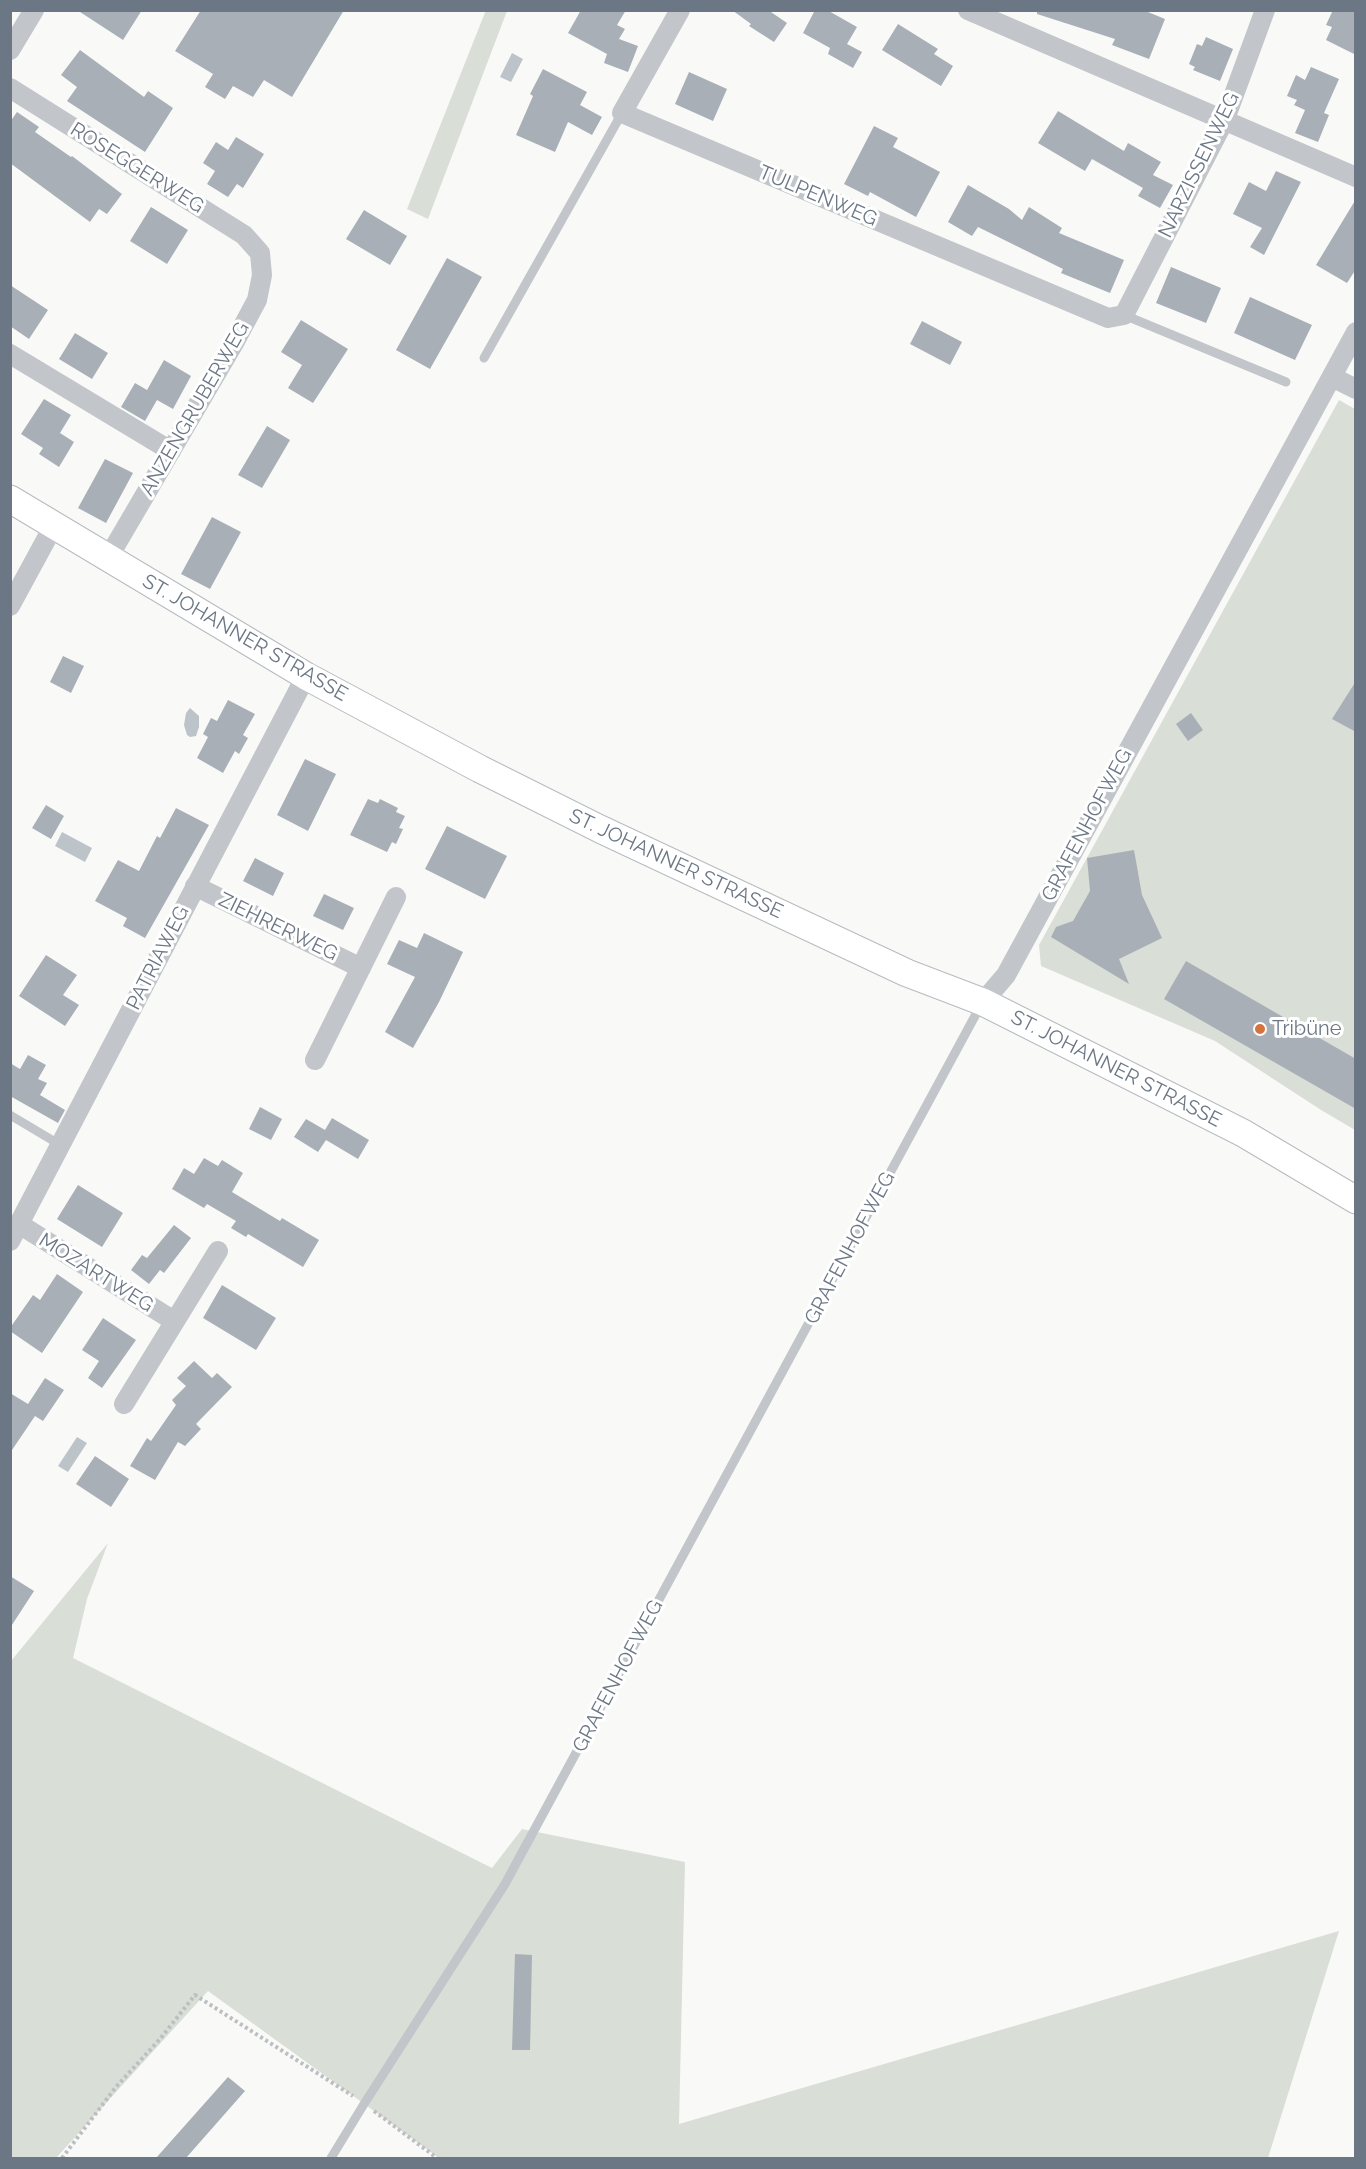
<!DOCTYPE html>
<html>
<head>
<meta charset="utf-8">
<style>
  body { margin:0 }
  #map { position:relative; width:1366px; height:2169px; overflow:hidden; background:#f9faf8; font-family:Raleway,sans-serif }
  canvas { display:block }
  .frame { position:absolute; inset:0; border:12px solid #6c7786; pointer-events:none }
</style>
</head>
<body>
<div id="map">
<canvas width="1366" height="2169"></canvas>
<div class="frame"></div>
</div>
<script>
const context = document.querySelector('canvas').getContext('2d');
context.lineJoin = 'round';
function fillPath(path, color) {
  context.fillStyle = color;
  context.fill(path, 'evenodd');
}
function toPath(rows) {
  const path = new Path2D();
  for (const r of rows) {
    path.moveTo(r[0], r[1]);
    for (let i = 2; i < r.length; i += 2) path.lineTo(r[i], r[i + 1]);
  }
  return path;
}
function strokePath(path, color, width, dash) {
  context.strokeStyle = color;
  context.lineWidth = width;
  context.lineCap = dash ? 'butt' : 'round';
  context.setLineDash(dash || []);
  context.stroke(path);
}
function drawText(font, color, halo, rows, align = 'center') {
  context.font = font + ' Raleway,sans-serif';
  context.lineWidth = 6;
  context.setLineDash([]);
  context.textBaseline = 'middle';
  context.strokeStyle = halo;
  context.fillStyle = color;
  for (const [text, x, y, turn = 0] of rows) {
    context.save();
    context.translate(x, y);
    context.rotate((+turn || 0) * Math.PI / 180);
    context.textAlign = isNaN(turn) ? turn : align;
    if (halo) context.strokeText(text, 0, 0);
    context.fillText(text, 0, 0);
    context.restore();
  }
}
const green = toPath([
  [486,10,507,11,428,219,407,209],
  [1339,400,1355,409,1355,1130,1321,1110,1215,1041,1041,966,1039,945],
  [108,1543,87,1599,73,1658,492,1868,522,1829,685,1862,679,2124,1339,1931,1268,2158,439,2158,208,1991,56,2158,11,2158,11,1661]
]);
const water = toPath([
  [512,53,523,59,511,82,500,77],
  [190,708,199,716,199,727,196,736,190,737,187,735,184,725,186,713],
  [62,832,92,848,85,862,55,846],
  [77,1437,87,1443,68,1472,58,1466]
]);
const building = toPath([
  [77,10,142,10,123,40],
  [201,10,344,10,292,97,264,80,253,97,233,86,225,99,205,87,213,74,175,51],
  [581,10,626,10,617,25,625,29,619,39,638,46,628,72,604,63,607,54,568,33],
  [732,10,768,10,787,23,774,42,749,26,751,24],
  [815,10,827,10,857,27,847,44,862,52,853,68,828,54,830,48,803,33],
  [1037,10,1143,10,1165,19,1149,59,1112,45,1115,39,1037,14],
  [1333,10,1356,10,1356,55,1326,40,1332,27,1326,25],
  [898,24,938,49,934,54,953,66,941,86,882,50],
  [1206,37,1233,49,1220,81,1193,70,1195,67,1189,64,1197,44,1202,46],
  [80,50,144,97,148,91,173,108,145,152,67,101,77,87,61,75],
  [1311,67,1339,79,1324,113,1329,115,1318,142,1295,133,1305,110,1294,105,1297,100,1287,96,1296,75,1305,80],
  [543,69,587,92,580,105,602,117,592,135,568,122,555,152,516,135,533,96,530,94],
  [689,72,727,89,713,121,675,104],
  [1058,111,1124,151,1128,143,1161,162,1153,175,1173,185,1160,208,1138,196,1143,188,1092,159,1085,171,1038,143],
  [17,112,39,127,35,132,71,157,72,156,122,194,107,214,99,209,90,222,10,163,10,122],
  [874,126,898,138,893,147,940,172,916,217,870,192,868,196,844,184],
  [236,137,264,154,243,188,237,184,228,197,207,184,215,171,203,163,216,142,228,150],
  [1276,171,1301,182,1264,255,1250,247,1262,228,1233,214,1249,182,1266,191],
  [968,185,1009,209,1022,220,1029,207,1062,228,1059,233,1124,260,1110,293,1061,273,1063,269,978,227,972,236,948,222],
  [1356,199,1356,269,1347,283,1316,265],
  [151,207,188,230,167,264,130,241],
  [364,210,407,236,390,265,346,239],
  [447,258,482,277,430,369,396,350],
  [1171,267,1221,288,1206,323,1156,303],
  [10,285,48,310,29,339,10,326],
  [1250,297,1312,325,1295,360,1234,333],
  [301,320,348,349,313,403,288,388,302,365,281,352],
  [922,321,962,342,950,365,910,344],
  [75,333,108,353,92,379,59,359],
  [164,360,191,376,173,409,157,400,145,421,121,407,135,383,147,390],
  [44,399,71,415,60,433,74,442,59,467,39,454,43,448,21,434],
  [267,426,290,440,262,488,238,475],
  [105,459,133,473,106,523,78,508],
  [212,517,241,532,210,589,181,574],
  [63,656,84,666,71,693,50,682],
  [1356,681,1356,732,1332,719],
  [228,700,255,714,243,735,248,738,239,754,235,751,223,773,197,758,208,737,203,734,211,718,217,721],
  [1191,713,1203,730,1188,741,1176,724],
  [305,759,336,774,308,831,277,815],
  [368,799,378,803,380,799,398,808,396,812,405,816,399,828,403,829,396,844,392,842,387,852,350,835],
  [46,805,64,816,51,839,32,828],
  [176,808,209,825,145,938,123,926,127,918,95,901,118,860,139,871,157,836,160,838],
  [447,826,507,856,485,899,425,869],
  [1134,850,1142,895,1162,938,1119,959,1129,984,1051,937,1056,927,1073,921,1090,891,1087,858],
  [255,858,284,873,273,896,243,881],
  [324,894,354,908,343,930,313,916],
  [424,933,463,952,439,1002,413,1048,385,1032,415,977,387,964,399,940,417,948],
  [46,955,77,975,63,995,79,1005,65,1026,19,996],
  [1186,961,1356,1059,1356,1109,1164,999],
  [28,1055,46,1065,38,1079,47,1083,40,1095,65,1110,58,1123,10,1096,10,1063,20,1069],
  [260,1107,282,1119,271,1140,249,1129],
  [332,1118,369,1140,358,1159,326,1140,318,1152,294,1137,306,1119,325,1130],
  [204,1158,218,1166,222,1160,243,1173,232,1192,280,1221,282,1218,319,1240,303,1267,248,1234,246,1237,231,1228,236,1221,207,1204,204,1208,172,1189,184,1168,194,1174],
  [78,1185,123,1213,102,1247,57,1219],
  [174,1225,191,1238,164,1273,160,1270,149,1284,131,1270,142,1255,147,1258],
  [57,1274,83,1292,42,1353,10,1331,10,1328,33,1295,40,1300],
  [222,1285,276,1318,256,1350,203,1318],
  [103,1318,136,1340,102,1388,88,1378,99,1361,82,1350],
  [194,1361,212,1378,217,1373,232,1387,196,1424,201,1429,185,1446,178,1442,155,1480,130,1466,147,1438,151,1441,176,1405,172,1400,186,1386,177,1378],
  [45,1378,64,1390,43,1421,35,1416,10,1453,10,1393,28,1404],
  [95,1456,129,1479,111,1507,76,1484],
  [10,1576,34,1591,10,1628],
  [515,1954,532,1955,530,2050,512,2050],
  [228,2077,245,2091,186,2158,156,2158]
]);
const path = toPath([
  [374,2111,437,2158],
  [62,2158,116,2087,160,2039,195,1995,353,2096]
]);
const lane = toPath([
  [1124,315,1286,382],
  [484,358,622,113],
  [10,1115,62,1146],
  [331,2158,364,2104,505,1884,982,1003]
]);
const street = toPath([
  [680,10,622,113,1108,318,1124,315,1225,119,1265,10],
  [968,10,1356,177],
  [10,50,34,10],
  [10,88,244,235,260,253,262,275,257,300,234,343,108,558],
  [10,354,171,451],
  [1332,377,1356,389],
  [10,606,54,525],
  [195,886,361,968],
  [983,1002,1006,975,1356,332],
  [315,1060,396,897],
  [19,1224,174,1321],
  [10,1241,306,676],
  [124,1404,218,1251]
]);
const secondary = toPath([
  [10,499,306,676,480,769,600,829,907,973,983,1002,1243,1133,1356,1200]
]);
const markers = [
  [1260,1029,6,"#d4733e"]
];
const streetNames = [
  ["NARZISSENWEG",1199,165,-64],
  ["ROSEGGERWEG",137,168,32],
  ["TULPENWEG",818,196,23],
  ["ANZENGRUBERWEG",195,409,-60],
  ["ST. JOHANNER STRASSE",245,638,30],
  ["GRAFENHOFWEG",1087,825,-62],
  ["ST. JOHANNER STRASSE",676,864,25],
  ["ZIEHRERWEG",278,927,26],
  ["PATRIAWEG",158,958,-63],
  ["ST. JOHANNER STRASSE",1116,1069,27],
  ["GRAFENHOFWEG",850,1248,-62],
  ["MOZARTWEG",96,1273,32],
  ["GRAFENHOFWEG",618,1676,-62]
];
const poiNames = [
  ["Tribüne",1272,1029]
];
fillPath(green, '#d9ded7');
fillPath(water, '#bcc4c9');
fillPath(building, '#a9afb6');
strokePath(secondary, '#b7babf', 29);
strokePath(path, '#bcbec1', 4, [3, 3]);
strokePath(lane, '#c2c5c9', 9);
strokePath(street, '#c2c5c9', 20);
strokePath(secondary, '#fff', 27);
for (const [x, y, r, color] of markers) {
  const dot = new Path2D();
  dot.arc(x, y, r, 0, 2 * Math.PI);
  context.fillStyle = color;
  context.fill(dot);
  strokePath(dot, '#fff', 2);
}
drawText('20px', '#6c7786', '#fff', streetNames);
drawText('20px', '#6c7786', '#fff', poiNames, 'left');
</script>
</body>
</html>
